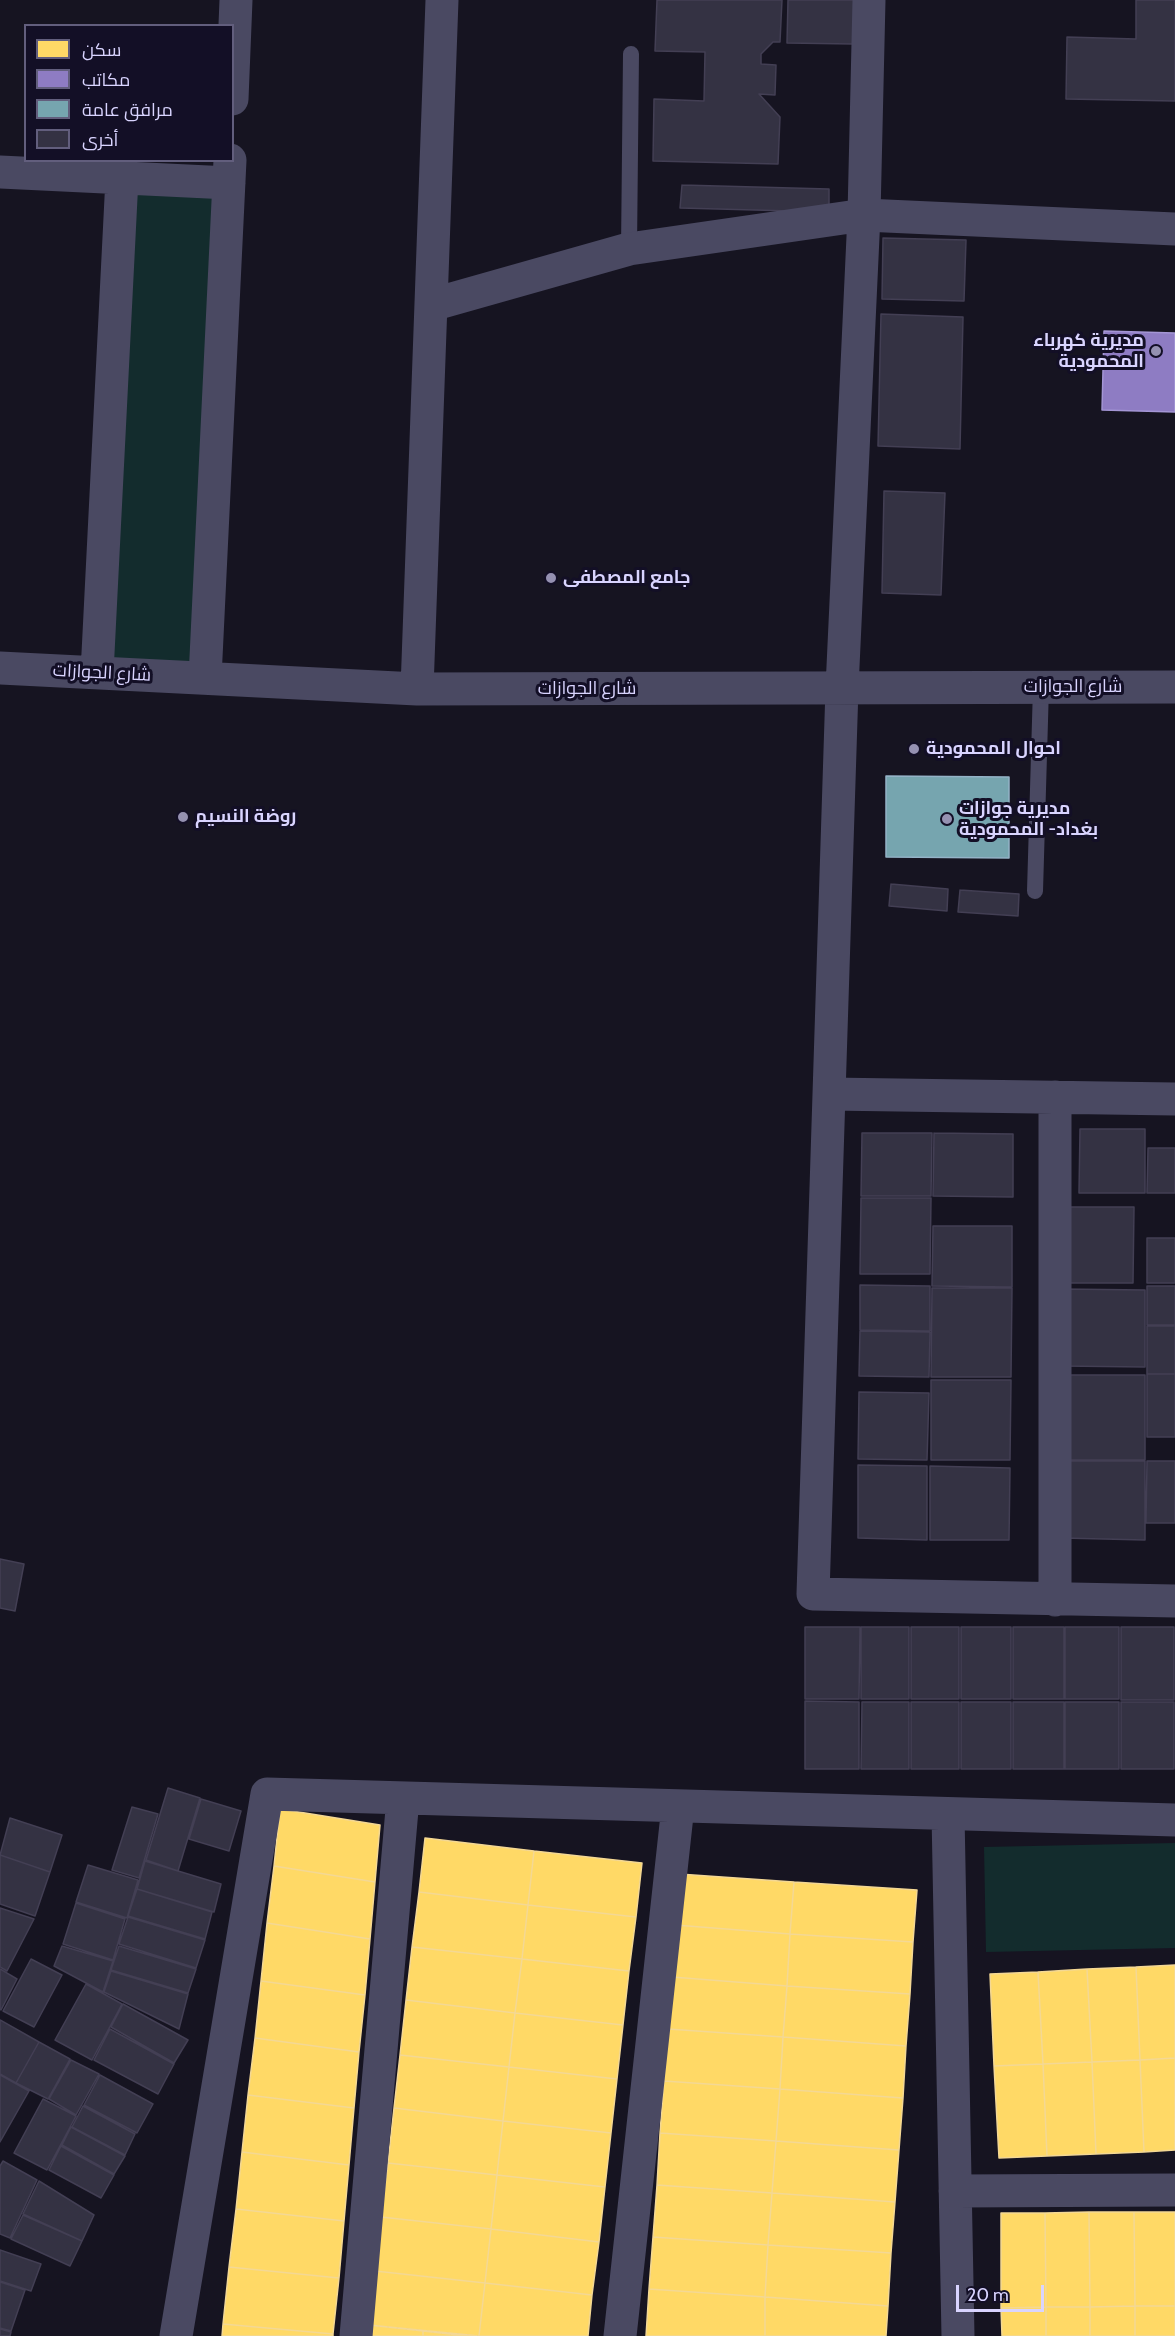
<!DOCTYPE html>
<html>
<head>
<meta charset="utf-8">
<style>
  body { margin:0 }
  #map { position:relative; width:1175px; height:2336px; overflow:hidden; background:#161421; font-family:Cabin,Cairo,sans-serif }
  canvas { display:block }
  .legend { position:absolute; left:24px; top:24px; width:210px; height:138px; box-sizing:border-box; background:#130f26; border:2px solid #625e7d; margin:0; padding:8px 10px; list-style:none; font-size:18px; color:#d9d4ff }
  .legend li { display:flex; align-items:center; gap:12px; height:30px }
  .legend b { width:30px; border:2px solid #625e7d }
  .scale { position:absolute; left:956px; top:2285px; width:88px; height:27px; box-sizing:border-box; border:3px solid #d9d4ff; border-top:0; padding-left:8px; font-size:18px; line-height:21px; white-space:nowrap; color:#d9d4ff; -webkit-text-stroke:4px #130f26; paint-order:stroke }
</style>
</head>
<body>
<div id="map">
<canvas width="1175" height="2336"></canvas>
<ul class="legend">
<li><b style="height:16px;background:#ffd966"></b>سكن</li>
<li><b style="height:16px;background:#8e7cc3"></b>مكاتب</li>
<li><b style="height:16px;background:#76a5af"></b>مرافق عامة</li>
<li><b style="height:16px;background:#343243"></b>أخرى</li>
</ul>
<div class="scale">20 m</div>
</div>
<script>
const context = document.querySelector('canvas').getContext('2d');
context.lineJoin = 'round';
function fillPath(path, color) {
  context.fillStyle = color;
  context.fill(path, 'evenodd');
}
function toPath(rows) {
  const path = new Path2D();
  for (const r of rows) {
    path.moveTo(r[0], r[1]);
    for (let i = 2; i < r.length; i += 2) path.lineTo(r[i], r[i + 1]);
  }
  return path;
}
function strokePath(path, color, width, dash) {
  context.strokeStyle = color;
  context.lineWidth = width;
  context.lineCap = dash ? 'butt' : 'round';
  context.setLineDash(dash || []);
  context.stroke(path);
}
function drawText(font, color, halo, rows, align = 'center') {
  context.font = font + ' Cabin,Cairo,sans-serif';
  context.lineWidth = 6;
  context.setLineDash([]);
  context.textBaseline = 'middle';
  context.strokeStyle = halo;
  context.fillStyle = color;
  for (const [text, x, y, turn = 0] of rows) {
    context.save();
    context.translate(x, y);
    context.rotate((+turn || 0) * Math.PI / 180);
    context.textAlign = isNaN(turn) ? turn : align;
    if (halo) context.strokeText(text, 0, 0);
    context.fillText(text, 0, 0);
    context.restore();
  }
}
const green = toPath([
  [122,178,229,183,205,678,97,673],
  [1175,1843,1175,1948,986,1952,984,1847]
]);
const homes = toPath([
  [280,1809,380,1825,375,1882,274,1866,280,1809],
  [425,1838,534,1851,528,1905,419,1892,425,1838],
  [534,1851,642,1863,636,1917,528,1905,534,1851],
  [274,1866,375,1882,370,1939,267,1923,274,1866],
  [679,1874,794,1882,790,1934,675,1925,679,1874],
  [794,1882,917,1890,913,1942,790,1934,794,1882],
  [419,1892,528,1905,522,1959,412,1947,419,1892],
  [528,1905,636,1917,629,1971,522,1959,528,1905],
  [267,1923,370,1939,365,1995,261,1981,267,1923],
  [675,1925,790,1934,787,1986,672,1977,675,1925],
  [790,1934,913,1942,910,1994,787,1986,790,1934],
  [412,1947,522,1959,515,2013,406,2000,412,1947],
  [522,1959,629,1971,623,2025,515,2013,522,1959],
  [1175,1965,1175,2058,1140,2060,1136,1967,1175,1965],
  [1136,1967,1140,2060,1092,2062,1087,1969,1136,1967],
  [1087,1969,1092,2062,1043,2064,1038,1972,1087,1969],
  [1038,1972,1043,2064,994,2066,990,1974,1038,1972],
  [672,1977,787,1986,783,2037,668,2029,672,1977],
  [261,1981,365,1995,359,2052,255,2038,261,1981],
  [787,1986,910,1994,906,2046,783,2037,787,1986],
  [406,2000,515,2013,509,2067,400,2055,406,2000],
  [515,2013,623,2025,617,2079,509,2067,515,2013],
  [668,2029,783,2037,780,2089,664,2081,668,2029],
  [783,2037,906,2046,903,2098,780,2089,783,2037],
  [255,2038,359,2052,354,2108,248,2095,255,2038],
  [400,2055,509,2067,503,2121,394,2108,400,2055],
  [1175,2058,1175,2150,1144,2152,1140,2060,1175,2058],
  [1140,2060,1144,2152,1096,2154,1092,2062,1140,2060],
  [1092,2062,1096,2154,1047,2156,1043,2064,1092,2062],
  [1043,2064,1047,2156,999,2158,994,2066,1043,2064],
  [509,2067,617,2079,611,2133,503,2121,509,2067],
  [664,2081,780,2089,776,2141,660,2133,664,2081],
  [780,2089,903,2098,899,2150,776,2141,780,2089],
  [248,2095,354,2108,349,2165,242,2152,248,2095],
  [394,2108,503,2121,497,2175,388,2163,394,2108],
  [503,2121,611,2133,605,2187,497,2175,503,2121],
  [660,2133,776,2141,772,2193,657,2185,660,2133],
  [776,2141,899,2150,895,2202,772,2193,776,2141],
  [242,2152,349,2165,344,2221,236,2209,242,2152],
  [388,2163,497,2175,491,2229,381,2217,388,2163],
  [497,2175,605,2187,599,2242,491,2229,497,2175],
  [657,2185,772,2193,768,2245,653,2237,657,2185],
  [772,2193,895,2202,891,2253,768,2245,772,2193],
  [236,2209,344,2221,339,2278,229,2267,236,2209],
  [1089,2212,1134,2212,1135,2306,1090,2307,1089,2212],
  [1089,2212,1090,2307,1046,2307,1045,2213,1089,2212],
  [1134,2212,1175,2212,1175,2306,1135,2306,1134,2212],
  [1001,2213,1045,2213,1046,2307,1001,2308,1001,2213],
  [381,2217,491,2229,485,2283,375,2271,381,2217],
  [491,2229,599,2242,592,2295,485,2283,491,2229],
  [653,2237,768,2245,765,2297,649,2289,653,2237],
  [768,2245,891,2253,888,2306,765,2297,768,2245],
  [229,2267,339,2278,333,2334,223,2324,229,2267],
  [375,2271,485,2283,479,2336,369,2325,375,2271],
  [485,2283,592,2295,588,2336,479,2336,485,2283],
  [649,2289,765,2297,765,2336,646,2336,649,2289],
  [765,2297,888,2306,886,2336,765,2336,765,2297],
  [1135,2306,1135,2336,1090,2336,1090,2307,1135,2306],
  [1135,2306,1175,2306,1175,2336,1135,2336,1135,2306],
  [1046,2307,1046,2336,1002,2336,1001,2308,1046,2307],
  [1046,2307,1090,2307,1090,2336,1046,2336,1046,2307],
  [223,2324,333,2334,333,2336,222,2336,223,2324],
  [369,2325,423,2331,423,2336,368,2336,369,2325],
  [423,2331,467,2336,423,2336,423,2331]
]);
const offices = toPath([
  [1104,331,1175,333,1175,412,1102,410,1104,331]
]);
const public = toPath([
  [886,776,1009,777,1009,858,886,857,886,776]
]);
const building = toPath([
  [657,0,782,0,780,42,773,42,761,54,761,64,776,65,775,95,759,94,780,117,778,164,653,161,654,99,704,101,705,52,655,51,657,0],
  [788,0,855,0,853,44,787,43,788,0],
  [1136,0,1175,0,1175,101,1066,99,1067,37,1136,39,1136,0],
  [682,185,829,189,829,212,680,208,682,185],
  [883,238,966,240,964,301,882,299,883,238],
  [881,314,963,317,960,449,878,446,881,314],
  [884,491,945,493,941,595,882,593,884,491],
  [891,884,948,889,947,911,889,906,891,884],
  [960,890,1019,894,1018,916,958,912,960,890],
  [1080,1129,1145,1129,1145,1193,1079,1193,1080,1129],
  [862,1133,932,1133,931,1196,861,1196,862,1133],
  [934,1133,1013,1134,1013,1197,933,1196,934,1133],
  [1148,1148,1175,1148,1175,1193,1147,1193,1148,1148],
  [861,1198,931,1198,930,1274,860,1274,861,1198],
  [1064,1207,1134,1207,1133,1283,1062,1283,1064,1207],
  [933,1226,1012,1226,1012,1287,932,1286,933,1226],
  [1147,1238,1175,1238,1175,1283,1147,1283,1147,1238],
  [860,1285,930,1286,930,1331,860,1330,860,1285],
  [1147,1286,1175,1286,1175,1325,1147,1325,1147,1286],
  [932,1288,1012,1288,1011,1377,931,1377,932,1288],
  [1062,1289,1145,1290,1145,1367,1062,1366,1062,1289],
  [1147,1326,1175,1326,1175,1374,1147,1374,1147,1326],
  [860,1331,930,1332,929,1377,859,1376,860,1331],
  [1147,1374,1175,1374,1175,1437,1147,1437,1147,1374],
  [1062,1375,1145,1375,1145,1460,1062,1460,1062,1375],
  [931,1380,1011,1380,1010,1460,931,1460,931,1380],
  [859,1392,929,1393,927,1460,858,1459,859,1392],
  [1062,1461,1145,1461,1145,1540,1062,1538,1062,1461],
  [1147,1461,1175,1461,1175,1523,1146,1523,1147,1461],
  [858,1465,927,1466,927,1540,858,1538,858,1465],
  [930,1466,1010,1468,1009,1540,930,1540,930,1466],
  [0,1559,24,1564,15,1611,0,1608,0,1559],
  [805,1627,860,1627,859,1699,805,1699,805,1627],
  [861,1627,909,1627,909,1699,861,1699,861,1627],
  [911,1627,959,1627,959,1699,911,1699,911,1627],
  [961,1627,1011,1627,1011,1699,961,1699,961,1627],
  [1013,1627,1064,1627,1064,1699,1013,1699,1013,1627],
  [1065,1627,1119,1627,1119,1699,1065,1699,1065,1627],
  [1121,1627,1174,1627,1174,1700,1121,1700,1121,1627],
  [805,1701,859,1702,859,1769,805,1769,805,1701],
  [862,1702,909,1702,909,1769,861,1769,862,1702],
  [911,1702,959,1702,959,1769,911,1769,911,1702],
  [961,1702,1011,1702,1011,1769,961,1769,961,1702],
  [1013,1702,1064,1702,1064,1769,1013,1769,1013,1702],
  [1065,1702,1119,1702,1119,1769,1065,1769,1065,1702],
  [1121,1702,1174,1702,1174,1769,1121,1769,1121,1702],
  [168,1788,200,1798,178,1871,146,1860,168,1788],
  [201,1799,241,1811,229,1851,189,1839,201,1799],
  [132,1807,158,1814,139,1878,112,1870,132,1807],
  [10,1818,62,1835,50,1872,0,1855,10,1818],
  [0,1855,50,1872,35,1916,0,1904,0,1855],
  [145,1861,221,1884,214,1912,137,1889,145,1861],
  [88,1865,138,1880,127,1918,76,1902,88,1865],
  [137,1889,212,1912,205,1939,128,1916,137,1889],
  [76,1903,125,1919,113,1960,63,1944,76,1903],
  [0,1908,34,1919,7,1971,0,1967,0,1908],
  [128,1917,205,1940,196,1968,119,1944,128,1917],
  [62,1946,113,1961,103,1992,54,1966,62,1946],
  [119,1946,196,1969,188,1993,111,1970,119,1946],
  [31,1959,62,1975,34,2027,3,2011,31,1959],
  [0,1969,17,1979,1,2010,0,2009,0,1969],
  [111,1971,188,1994,179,2029,104,1992,111,1971],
  [86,1984,122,2004,92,2060,55,2040,86,1984],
  [123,2004,188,2040,174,2063,111,2027,123,2004],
  [0,2020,39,2042,16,2083,0,2074,0,2020],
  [110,2029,174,2064,158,2094,94,2060,110,2029],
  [39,2042,70,2059,48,2099,16,2083,39,2042],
  [71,2060,99,2074,76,2115,49,2099,71,2060],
  [0,2075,29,2091,0,2142,0,2075],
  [100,2075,153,2104,137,2133,84,2105,100,2075],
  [43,2099,76,2116,47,2170,14,2153,43,2099],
  [83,2106,135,2134,125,2155,72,2127,83,2106],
  [71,2127,125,2156,114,2174,62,2145,71,2127],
  [61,2146,114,2175,101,2198,49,2170,61,2146],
  [3,2161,37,2180,10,2238,0,2234,0,2166,3,2161],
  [39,2181,94,2215,82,2241,23,2214,39,2181],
  [23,2215,82,2241,70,2266,11,2239,23,2215],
  [0,2250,41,2264,31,2291,0,2281,0,2250],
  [0,2282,25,2290,11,2331,0,2328,0,2282],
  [0,2329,11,2332,10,2336,0,2336,0,2329]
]);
const service = toPath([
  [629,249,631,54],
  [1035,891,1041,687]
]);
const minor = toPath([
  [869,0,864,215,842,688,813,1594,1175,1601],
  [232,99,236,0],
  [0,172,229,183],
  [431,305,629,249,864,215,1175,229],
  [0,668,417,689,1175,687],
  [97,673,122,178],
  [205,678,230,160],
  [417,689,442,0],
  [829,1094,1175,1099],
  [1055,1600,1055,1097],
  [948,1814,958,2336],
  [955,2191,1175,2190],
  [176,2336,267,1794,1175,1820],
  [356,2336,403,1798],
  [620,2336,678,1806]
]);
const markers = [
  [1156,351,6,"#9591b1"],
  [551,578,6,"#9591b1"],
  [914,749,6,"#9591b1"],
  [183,817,6,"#9591b1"],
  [947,819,6,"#9591b1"]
];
const poiNames = [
  ["مديرية كهرباء",1144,341,"right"],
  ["المحمودية",1144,362,"right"],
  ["جامع المصطفى",563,578],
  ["احوال المحمودية",926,749],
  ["مديرية جوازات",959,809],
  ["بغداد- المحمودية",959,830],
  ["روضة النسيم",195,817]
];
const streetNames = [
  ["شارع الجوازات",102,673,3],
  ["شارع الجوازات",1073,687],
  ["شارع الجوازات",587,689]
];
fillPath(green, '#132c2d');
fillPath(homes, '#ffd966');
strokePath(homes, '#f4d894', 1.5);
fillPath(offices, '#8e7cc3');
strokePath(offices, '#a496d5', 1.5);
fillPath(public, '#76a5af');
strokePath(public, '#94b3c7', 1.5);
fillPath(building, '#343243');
strokePath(building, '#433f54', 1.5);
strokePath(service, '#4a4962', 16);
strokePath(minor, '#4a4962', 33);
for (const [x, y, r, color] of markers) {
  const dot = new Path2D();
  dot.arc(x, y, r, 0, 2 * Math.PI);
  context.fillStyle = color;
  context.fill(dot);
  strokePath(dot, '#130f26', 2);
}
drawText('bold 18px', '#d9d4ff', '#130f26', poiNames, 'left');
drawText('18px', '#d9d4ff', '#130f26', streetNames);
</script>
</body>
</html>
